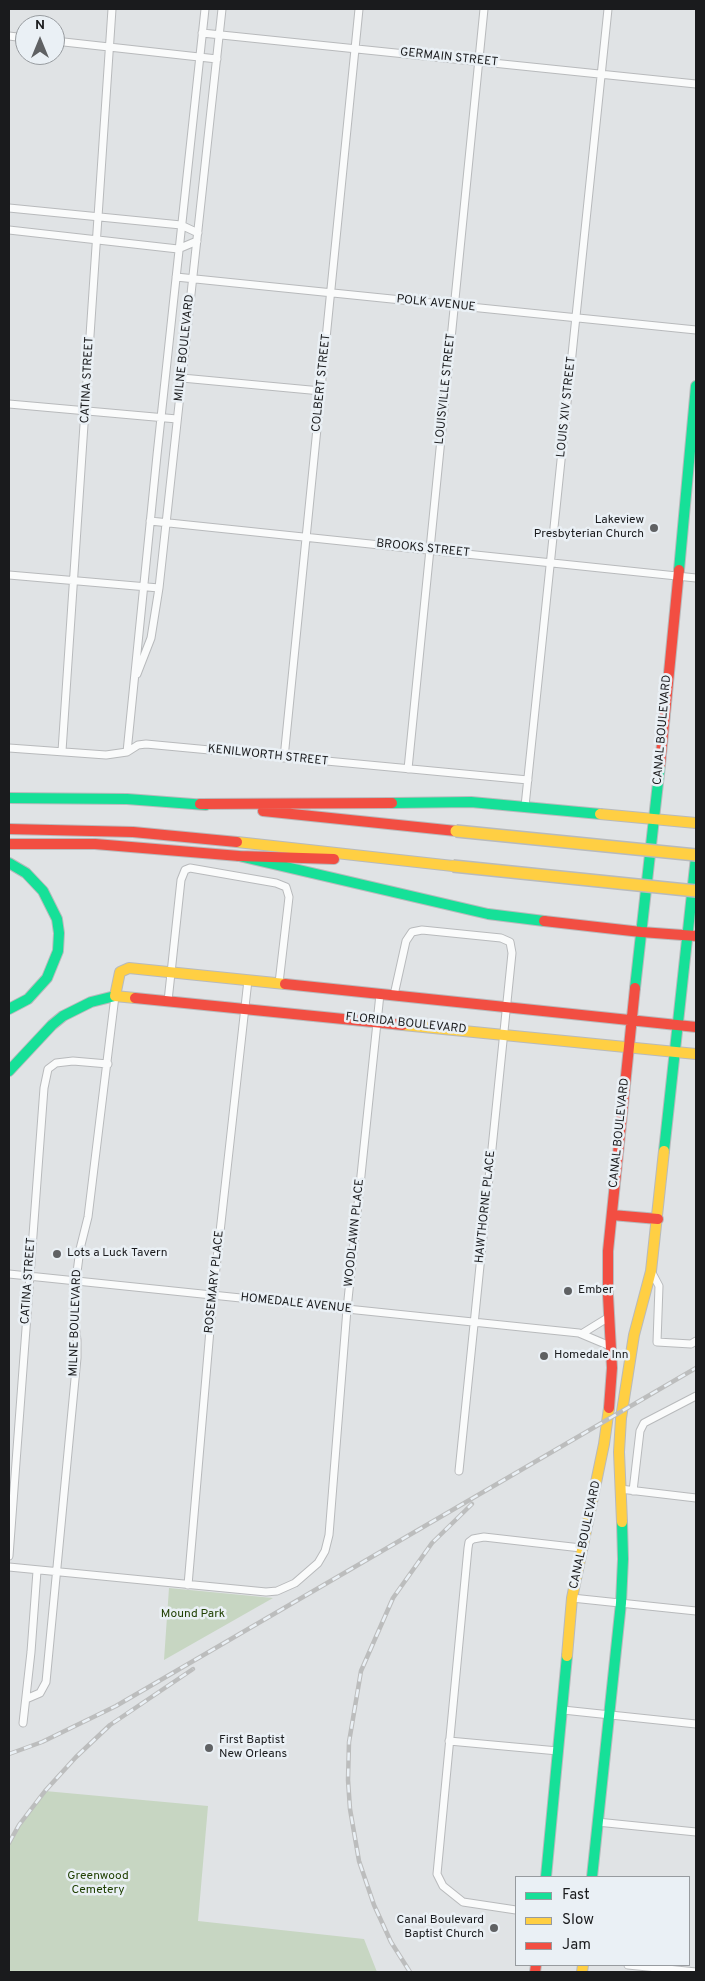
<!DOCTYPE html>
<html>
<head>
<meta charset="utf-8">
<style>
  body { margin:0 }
  #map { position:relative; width:705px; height:1981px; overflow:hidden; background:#e0e3e5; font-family:Overpass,sans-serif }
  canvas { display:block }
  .frame { position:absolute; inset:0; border:10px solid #1a1b1d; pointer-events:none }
  .legend { position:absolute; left:515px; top:1876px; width:175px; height:90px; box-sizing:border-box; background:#eaf0f5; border:1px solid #979b9f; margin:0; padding:6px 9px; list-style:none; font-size:15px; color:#1a1b1d }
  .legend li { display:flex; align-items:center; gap:10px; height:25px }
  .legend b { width:25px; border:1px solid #979b9f }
  .north { position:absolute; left:15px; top:15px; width:50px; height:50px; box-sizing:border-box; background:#eaf0f5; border:1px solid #979b9f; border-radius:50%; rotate:0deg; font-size:14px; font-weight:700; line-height:20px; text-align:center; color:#1a1b1d }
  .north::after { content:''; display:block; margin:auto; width:18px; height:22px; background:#5f6163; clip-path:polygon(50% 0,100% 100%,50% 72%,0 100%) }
</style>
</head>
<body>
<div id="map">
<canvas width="705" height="1981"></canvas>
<div class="frame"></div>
<ul class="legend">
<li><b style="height:6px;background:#16e098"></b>Fast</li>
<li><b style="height:6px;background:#ffcf43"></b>Slow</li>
<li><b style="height:6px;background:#f24e42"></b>Jam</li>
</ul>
<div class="north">N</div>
</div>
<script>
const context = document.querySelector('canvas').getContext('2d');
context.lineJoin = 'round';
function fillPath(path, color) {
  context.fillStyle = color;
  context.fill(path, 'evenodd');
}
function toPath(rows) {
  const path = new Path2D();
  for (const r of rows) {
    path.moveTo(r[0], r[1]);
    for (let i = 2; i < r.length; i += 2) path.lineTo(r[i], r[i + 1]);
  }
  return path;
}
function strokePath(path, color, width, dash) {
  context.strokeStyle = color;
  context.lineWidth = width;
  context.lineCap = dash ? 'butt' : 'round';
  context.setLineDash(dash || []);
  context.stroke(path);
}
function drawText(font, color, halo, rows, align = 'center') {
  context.font = font + ' Overpass,sans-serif';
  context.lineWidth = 5;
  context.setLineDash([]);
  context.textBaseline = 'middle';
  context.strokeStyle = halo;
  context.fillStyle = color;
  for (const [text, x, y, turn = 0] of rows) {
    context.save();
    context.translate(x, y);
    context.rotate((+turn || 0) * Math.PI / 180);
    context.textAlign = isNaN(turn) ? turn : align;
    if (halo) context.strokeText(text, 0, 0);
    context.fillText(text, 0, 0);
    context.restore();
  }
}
const green = toPath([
  [169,1588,273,1598,164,1660],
  [45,1791,208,1806,198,1921,364,1939,377,1972,9,1972,9,1843,19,1825]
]);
const street = toPath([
  [202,33,696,84],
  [9,36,25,38],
  [55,41,217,59],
  [9,208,181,225,198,233],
  [9,230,178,249,197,241],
  [176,277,696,330],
  [182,378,321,391],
  [9,404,177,419],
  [150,521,696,578],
  [9,575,159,588],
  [137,674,151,638,159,588,222,9],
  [9,748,106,755,127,752,138,745,146,744,528,780],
  [62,751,112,9],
  [127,752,157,455,205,9],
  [284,758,359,9],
  [408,769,484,9],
  [525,806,608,9],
  [394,995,406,941,412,932,422,930,501,938,510,942,512,953,459,1471],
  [168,1001,181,880,185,870,190,868,276,883,286,887,289,897,279,983],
  [651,1271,659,1286,657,1342,691,1344,696,1341],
  [9,1274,579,1333,610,1346],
  [583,1333,609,1317],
  [620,1489,696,1498],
  [633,1491,640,1431,644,1423,696,1396],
  [9,1556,44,1088,48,1069,56,1063,73,1061,108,1064],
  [9,1567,266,1592,277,1591,295,1583,318,1563,325,1551,329,1535,347,1309,380,994],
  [188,1585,213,1295,248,980],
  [572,1598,696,1611],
  [26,1699,40,1693,46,1682,77,1358,77,1340,75,1326,76,1280,80,1249,88,1217,115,996],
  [563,1710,696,1724],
  [23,1723,31,1652,37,1571],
  [449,1741,558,1751],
  [597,1822,696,1832],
  [516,1910,463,1902,443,1886,437,1874,468,1548,469,1542,473,1539,484,1537,581,1548],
  [628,1965,696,1972]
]);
const fast = toPath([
  [679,570,696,386],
  [9,798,127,799,206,805],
  [392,803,471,802,600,814],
  [239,856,488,914,544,921],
  [9,863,26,873,43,891,57,919,59,933,58,951,47,978,28,999,9,1009],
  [635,988,660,765],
  [9,1071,52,1025,63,1016,91,1002,115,996],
  [664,1151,696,857],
  [546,1877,567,1656],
  [592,1877,621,1603,623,1559,622,1522]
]);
const slow = toPath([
  [600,814,696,823],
  [237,842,453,866],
  [135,998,115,996,120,972,129,968,285,984],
  [403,1025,696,1054],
  [622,1522,619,1452,621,1418,634,1335,651,1271,664,1151],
  [567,1656,572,1598,604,1444,609,1408],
  [582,1972,583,1965]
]);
const jam = toPath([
  [660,765,679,570],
  [200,804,392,803],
  [263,811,456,831],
  [9,829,133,832,237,842],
  [9,844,95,844,239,856,334,859],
  [544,921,641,932,696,936],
  [285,984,696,1027],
  [135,998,403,1025],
  [612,1215,658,1219],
  [609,1408,612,1368,608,1295,608,1251,635,988],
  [535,1972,536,1965]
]);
const rail = toPath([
  [9,1754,42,1742,116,1706,696,1368],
  [9,1843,19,1825,45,1791,76,1757,110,1725,193,1669],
  [410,1972,391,1942,374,1905,359,1861,350,1809,348,1780,349,1742,361,1671,393,1598,432,1543,472,1504]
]);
const slowBridge = toPath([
  [456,831,696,855],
  [453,866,696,891]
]);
const markers = [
  [654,528,5,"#5f6163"],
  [57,1254,5,"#5f6163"],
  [568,1291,5,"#5f6163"],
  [544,1356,5,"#5f6163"],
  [209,1748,5,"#5f6163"],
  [494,1928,5,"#5f6163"]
];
const streetNames = [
  ["GERMAIN STREET",449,58,6],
  ["POLK AVENUE",436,304,6],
  ["MILNE BOULEVARD",185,348,-84],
  ["CATINA STREET",88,380,-87],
  ["COLBERT STREET",322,383,-84],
  ["LOUISVILLE STREET",446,389,-84],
  ["LOUIS XIV STREET",567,407,-84],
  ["BROOKS STREET",423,549,6],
  ["CANAL BOULEVARD",663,730,-85],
  ["KENILWORTH STREET",268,756,6],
  ["FLORIDA BOULEVARD",406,1024,6],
  ["CANAL BOULEVARD",620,1133,-84],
  ["HAWTHORNE PLACE",486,1207,-84],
  ["WOODLAWN PLACE",355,1233,-84],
  ["CATINA STREET",29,1281,-86],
  ["ROSEMARY PLACE",215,1282,-84],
  ["HOMEDALE AVENUE",296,1304,6],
  ["MILNE BOULEVARD",76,1323,-88],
  ["CANAL BOULEVARD",586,1535,-78]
];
const poiNames = [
  ["Lakeview",644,521,"right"],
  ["Presbyterian Church",644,535,"right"],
  ["Lots a Luck Tavern",67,1254],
  ["Ember",578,1291],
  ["Homedale Inn",554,1356],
  ["First Baptist",219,1741],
  ["New Orleans",219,1755],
  ["Canal Boulevard",484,1921,"right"],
  ["Baptist Church",484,1935,"right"]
];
const parkNames = [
  ["Mound Park",193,1615],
  ["Greenwood",98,1877],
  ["Cemetery",98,1891]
];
fillPath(green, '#c7d6c2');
strokePath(street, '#b8babc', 9);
strokePath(fast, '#b8babc', 12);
strokePath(slow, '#b8babc', 12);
strokePath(jam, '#b8babc', 12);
strokePath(street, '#fafbfb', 7);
strokePath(fast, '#16e098', 10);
strokePath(slow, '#ffcf43', 10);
strokePath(jam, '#f24e42', 10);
strokePath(rail, '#bcbdbd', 4.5);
strokePath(rail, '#eaf0f5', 2.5, [8]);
strokePath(slowBridge, '#b8babc', 14, []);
strokePath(slowBridge, '#ffcf43', 11);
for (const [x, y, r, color] of markers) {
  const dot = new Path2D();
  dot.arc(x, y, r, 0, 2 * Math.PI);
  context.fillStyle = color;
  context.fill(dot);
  strokePath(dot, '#eaf0f5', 2);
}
drawText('12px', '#1a1b1d', '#eaf0f5', streetNames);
drawText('12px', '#1a1b1d', '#eaf0f5', poiNames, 'left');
drawText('12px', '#214104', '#eaf0f5', parkNames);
</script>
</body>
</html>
